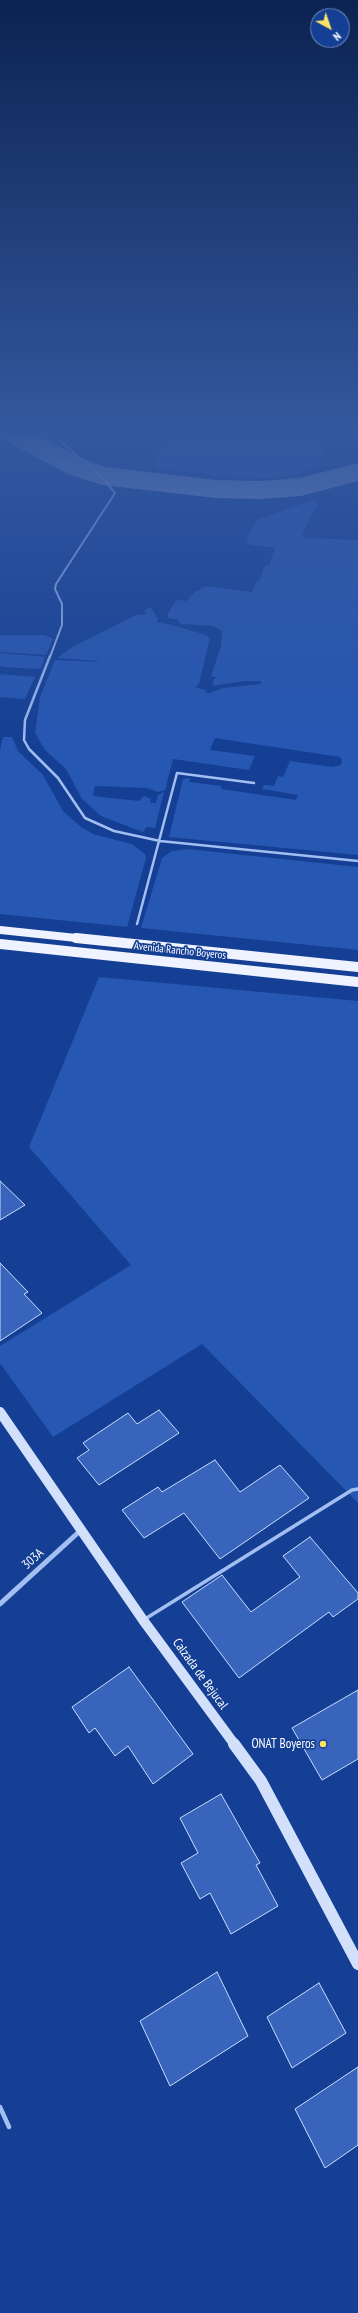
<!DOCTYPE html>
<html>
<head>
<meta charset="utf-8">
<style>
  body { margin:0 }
  #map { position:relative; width:358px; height:2313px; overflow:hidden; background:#143f94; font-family:"PT Sans Narrow",sans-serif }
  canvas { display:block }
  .north { position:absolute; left:310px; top:8px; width:40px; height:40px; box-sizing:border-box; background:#143f94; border:1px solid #728cbf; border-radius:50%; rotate:140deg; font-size:11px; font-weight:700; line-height:16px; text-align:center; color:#fff }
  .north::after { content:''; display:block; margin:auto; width:14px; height:18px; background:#ffe264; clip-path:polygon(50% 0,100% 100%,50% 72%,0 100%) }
</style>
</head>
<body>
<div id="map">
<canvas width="358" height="2313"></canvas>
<div class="north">N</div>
</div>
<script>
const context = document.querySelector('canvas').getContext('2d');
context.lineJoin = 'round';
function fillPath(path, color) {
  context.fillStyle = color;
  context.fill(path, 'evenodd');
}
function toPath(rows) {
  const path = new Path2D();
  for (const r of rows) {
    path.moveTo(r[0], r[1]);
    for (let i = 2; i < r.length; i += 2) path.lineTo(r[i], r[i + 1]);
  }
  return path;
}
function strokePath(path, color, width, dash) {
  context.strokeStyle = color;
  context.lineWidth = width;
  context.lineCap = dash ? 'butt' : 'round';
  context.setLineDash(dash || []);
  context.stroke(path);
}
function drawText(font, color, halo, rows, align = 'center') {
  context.font = font + ' "PT Sans Narrow",sans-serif';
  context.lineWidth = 3.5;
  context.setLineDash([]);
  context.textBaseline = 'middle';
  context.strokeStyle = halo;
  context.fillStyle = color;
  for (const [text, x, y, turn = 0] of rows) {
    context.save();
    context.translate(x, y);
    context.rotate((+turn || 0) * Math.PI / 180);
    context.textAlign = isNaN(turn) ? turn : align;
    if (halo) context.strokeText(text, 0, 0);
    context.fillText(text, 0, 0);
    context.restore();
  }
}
const green = toPath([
  [172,433,335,433,318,466,304,471,306,472,273,478,232,477,157,469,156,456],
  [312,500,319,502,302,534,304,538,358,540,358,855,169,837,183,779,190,778,189,782,222,786,221,789,296,800,298,795,262,789,264,785,274,786,278,776,283,777,290,761,332,767,341,765,342,760,340,757,215,738,210,750,255,756,249,770,173,759,165,790,158,792,147,788,95,786,93,796,139,801,144,796,151,799,150,803,156,803,158,795,164,792,155,828,147,827,143,832,101,816,82,799,66,769,45,750,35,733,40,697,55,660,98,662,97,661,57,658,74,646,136,615,147,614,144,610,151,607,158,620,156,622,172,625,206,635,210,638,199,684,195,687,205,690,207,694,223,688,261,684,261,681,245,681,212,686,214,679,218,678,211,676,221,646,222,631,213,626,181,624,178,620,168,618,168,614,176,600,187,601,194,593,206,586,252,592,256,582,259,581,265,566,269,566,275,548,253,545,246,542,250,532,253,532,251,530,258,520],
  [0,635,45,635,53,639,46,655,0,652],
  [0,653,45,657,41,668,38,669,4,667,0,666],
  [0,674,35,677,25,699,0,697],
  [3,737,12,737,18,751,43,775,63,811,81,827,93,834,132,844,145,854,146,858,127,927,0,914,0,750],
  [187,849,358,867,358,950,141,928,162,858,172,851],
  [99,977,358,1001,358,1503,202,1344,53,1437,0,1363,0,1346,131,1265,29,1147]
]);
const taxiway = toPath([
  [0,433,33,433,90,462,106,467,216,480,260,481,300,478,358,463,358,481,301,496,260,499,216,498,102,485,68,474,2,439,0,433]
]);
const building = toPath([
  [0,1181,25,1205,0,1220,0,1181],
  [0,1263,28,1292,24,1294,42,1313,0,1341,0,1263],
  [159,1410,179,1433,99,1485,77,1458,89,1450,83,1443,128,1413,137,1424,159,1410],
  [215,1460,240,1492,280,1465,309,1498,220,1559,184,1513,144,1538,122,1510,158,1487,162,1492,215,1460],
  [310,1537,358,1593,358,1599,333,1617,329,1612,239,1678,182,1602,222,1575,251,1612,300,1577,283,1556,310,1537],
  [129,1667,193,1754,153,1784,128,1746,115,1756,95,1728,89,1733,72,1707,129,1667],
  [358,1690,358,1759,322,1780,292,1728,358,1690],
  [221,1794,260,1863,256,1865,278,1906,231,1934,210,1893,200,1899,181,1863,198,1853,180,1818,221,1794],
  [217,1972,248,2036,170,2086,140,2021,217,1972],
  [319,1983,346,2033,292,2068,267,2017,319,1983],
  [358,2067,358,2145,325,2168,295,2109,358,2067]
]);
const serviceFar3 = toPath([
  [50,657,62,625,62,604,55,589,56,584,115,493,99,474,51,433]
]);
const serviceFar2 = toPath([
  [50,656,25,720,24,740,29,749,58,778,85,818,114,831,160,841,358,861],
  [137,924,177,773,254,783]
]);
const serviceFar1 = toPath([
  [145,1619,352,1490,358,1489]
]);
const service = toPath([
  [0,2107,9,2127]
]);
const minor = toPath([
  [0,1604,81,1530]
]);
const secondaryFar1 = toPath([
  [0,1412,143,1620,235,1745]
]);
const secondary = toPath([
  [234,1744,261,1781,358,1964]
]);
const primaryFar1 = toPath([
  [0,930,86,939]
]);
const primary = toPath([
  [76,938,358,967],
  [0,944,358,982]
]);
const markers = [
  [323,1744,4,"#ffe264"]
];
const streetNames = [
  ["Avenida Rancho Boyeros",180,951,6]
];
const nearStreetnames = [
  ["303A",33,1559,-42],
  ["Calzada de Bejucal",200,1674,54]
];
const nearPoinames = [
  ["ONAT Boyeros",315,1744]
];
fillPath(green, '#2657b3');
fillPath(taxiway, '#8a9fca');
fillPath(building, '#3865bb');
strokePath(building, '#cbdcfd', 1);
strokePath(serviceFar3, '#a3bff2', 2);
strokePath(serviceFar2, '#a3bff2', 2.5);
strokePath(serviceFar1, '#a3bff2', 3.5);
strokePath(service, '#a3bff2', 4.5);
strokePath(minor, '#a3bff2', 5);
strokePath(secondaryFar1, '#d2e0fc', 10);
strokePath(secondary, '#d2e0fc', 12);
strokePath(primaryFar1, '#eef3ff', 8);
strokePath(primary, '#eef3ff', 10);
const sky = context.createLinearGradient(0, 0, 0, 756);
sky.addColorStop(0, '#0b2351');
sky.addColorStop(0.57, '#34589f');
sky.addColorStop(1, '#34589f00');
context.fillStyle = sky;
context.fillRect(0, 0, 358, 756);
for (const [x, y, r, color] of markers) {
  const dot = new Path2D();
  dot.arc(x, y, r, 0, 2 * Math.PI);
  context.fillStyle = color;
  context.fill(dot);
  strokePath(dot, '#143f94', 1.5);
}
drawText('11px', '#fff', '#143f94', streetNames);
drawText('13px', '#fff', '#143f94', nearStreetnames);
drawText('13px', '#fff', '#143f94', nearPoinames, 'right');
</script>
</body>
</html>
